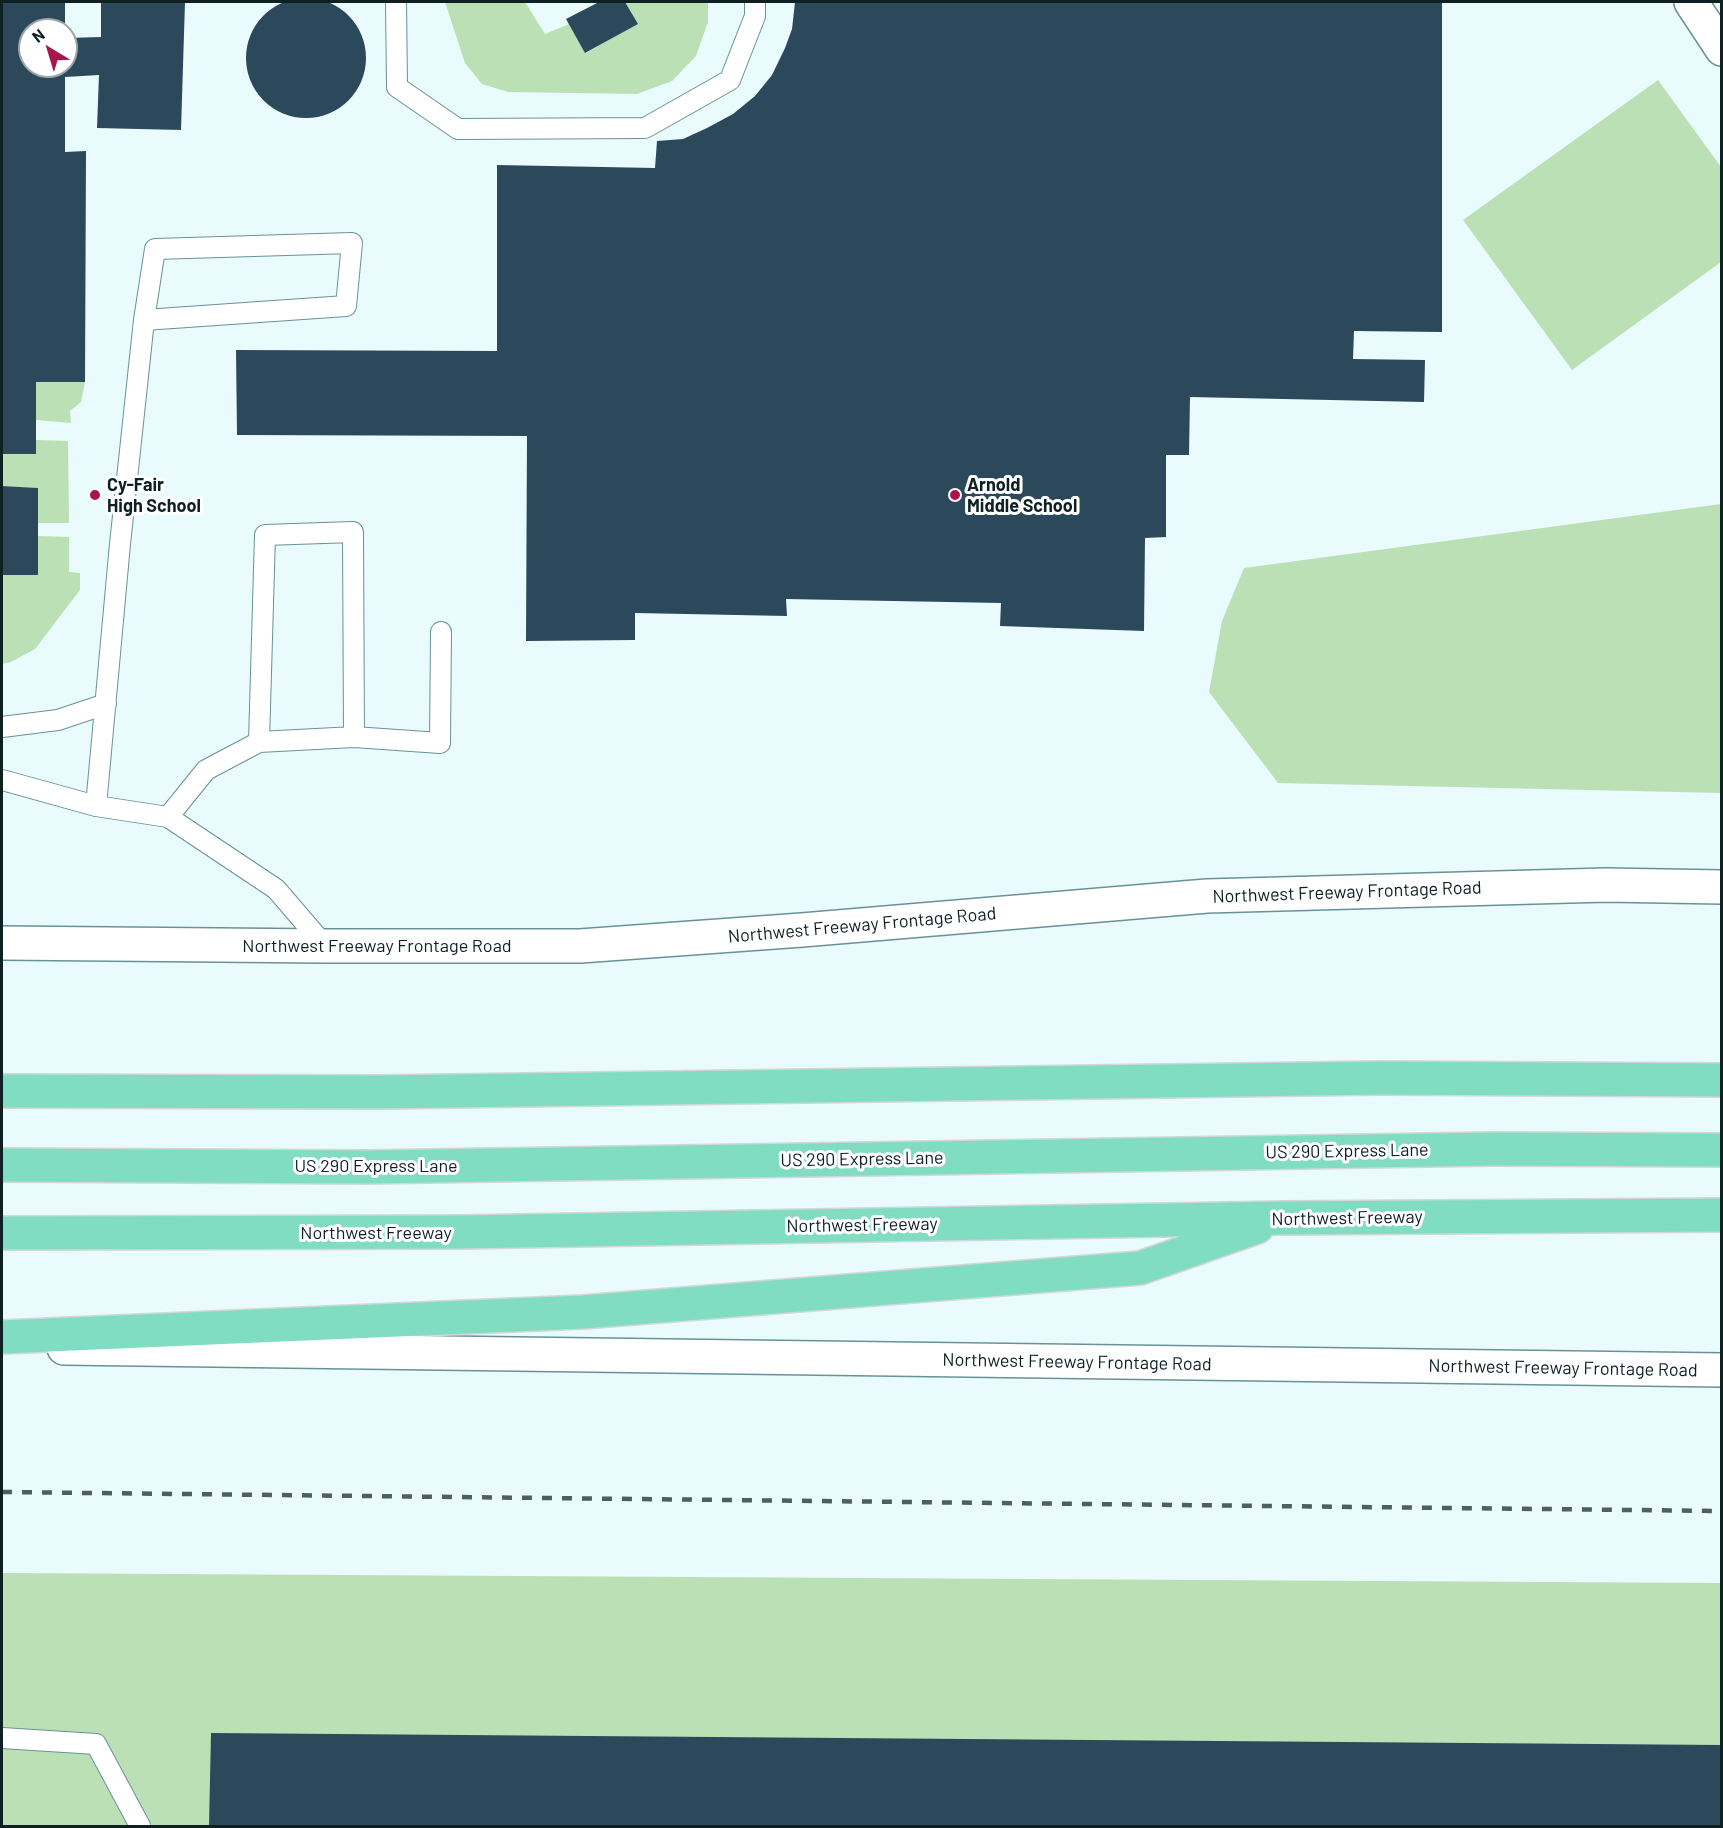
<!DOCTYPE html>
<html>
<head>
<meta charset="utf-8">
<style>
  body { margin:0 }
  #map { position:relative; width:1723px; height:1828px; overflow:hidden; background:#e9fbfd; font-family:Barlow,sans-serif }
  canvas { display:block }
  .frame { position:absolute; inset:0; border:3px solid #0e2022; pointer-events:none }
  .north { position:absolute; left:18px; top:18px; width:60px; height:60px; box-sizing:border-box; background:#fff; border:2px solid #9fa6a7; border-radius:50%; rotate:322deg; font-size:16px; font-weight:700; line-height:24px; text-align:center; color:#0e2022 }
  .north::after { content:''; display:block; margin:auto; width:21px; height:27px; background:#a9164d; clip-path:polygon(50% 0,100% 100%,50% 72%,0 100%) }
</style>
</head>
<body>
<div id="map">
<canvas width="1723" height="1828"></canvas>
<div class="frame"></div>
<div class="north">N</div>
</div>
<script>
const context = document.querySelector('canvas').getContext('2d');
context.lineJoin = 'round';
function fillPath(path, color) {
  context.fillStyle = color;
  context.fill(path, 'evenodd');
}
function toPath(rows) {
  const path = new Path2D();
  for (const r of rows) {
    if (r.length === 3) {
      path.moveTo(r[0] + r[2], r[1]);
      path.arc(r[0], r[1], r[2], 0, 2 * Math.PI);
      continue;
    }
    path.moveTo(r[0], r[1]);
    for (let i = 2; i < r.length; i += 2) path.lineTo(r[i], r[i + 1]);
  }
  return path;
}
function strokePath(path, color, width, dash) {
  context.strokeStyle = color;
  context.lineWidth = width;
  context.lineCap = dash ? 'butt' : 'round';
  context.setLineDash(dash || []);
  context.stroke(path);
}
function drawText(font, color, halo, rows, align = 'center') {
  context.font = font + ' Barlow,sans-serif';
  context.lineWidth = 6;
  context.setLineDash([]);
  context.textBaseline = 'middle';
  context.strokeStyle = halo;
  context.fillStyle = color;
  for (const [text, x, y, turn = 0] of rows) {
    context.save();
    context.translate(x, y);
    context.rotate((+turn || 0) * Math.PI / 180);
    context.textAlign = isNaN(turn) ? turn : align;
    if (halo) context.strokeText(text, 0, 0);
    context.fillText(text, 0, 0);
    context.restore();
  }
}
const green = toPath([
  [445,2,525,2,545,34,569,24,586,53,637,24,625,2,708,2,708,22,696,56,672,81,637,94,508,92,482,84,465,63],
  [1658,80,1721,167,1721,262,1572,370,1463,220],
  [36,382,85,382,81,402,70,411,71,423,36,420],
  [36,440,68,441,69,523,38,523,37,488,2,486,2,454,36,454],
  [1721,504,1721,793,1278,783,1209,692,1222,621,1244,568],
  [38,536,69,537,69,572,80,573,80,590,35,649,11,662,2,664,2,575,38,575],
  [2,1573,1721,1583,1721,1826,2,1826]
]);
const building = toPath([
  [306,58,60],
  [2,2,65,2,65,30,30,30,30,66,66,66,66,38,101,37,101,2,185,2,181,130,97,128,99,75,65,77,65,152,86,151,85,382,36,382,36,454,2,454],
  [599,2,625,2,638,24,585,53,566,19],
  [795,2,1442,2,1442,332,1354,331,1353,359,1425,360,1424,402,1190,397,1189,455,1166,455,1166,537,1145,538,1144,631,1000,626,1001,603,786,599,787,616,635,613,635,640,526,641,527,436,237,435,236,350,497,351,497,165,655,168,657,141,683,139,707,128,733,114,755,96,772,75,785,48,792,29],
  [2,486,38,488,38,575,2,575],
  [211,1733,1722,1745,1722,1826,209,1826]
]);
const lane = toPath([
  [396,2,397,87,458,129,645,128,730,80,755,16,755,2],
  [2,727,58,720,106,704],
  [354,737,440,743,441,632],
  [259,742,354,737,353,532,265,535,259,742,206,770,168,817,276,889,325,946],
  [2,780,96,806,168,817],
  [96,806,120,544,144,320,155,249,352,243,346,306,144,320],
  [2,1738,96,1744,140,1826]
]);
const secondary = toPath([
  [1691,2,1722,49],
  [2,943,325,946,580,946,802,930,1207,896,1606,885,1722,887],
  [64,1348,1722,1370]
]);
const highway = toPath([
  [2,1091,379,1092,1379,1078,1722,1080],
  [2,1165,368,1167,1491,1149,1722,1150],
  [2,1233,461,1232,1283,1218,1722,1215],
  [2,1337,583,1312,1140,1268,1257,1227]
]);
const rail = toPath([
  [2,1492,1722,1511]
]);
const markers = [
  [95,495,6,"#a9164d"],
  [955,495,6,"#a9164d"]
];
const poiNames = [
  ["Cy-Fair",107,485],
  ["High School",107,506],
  ["Arnold",967,485],
  ["Middle School",967,506]
];
const streetNames = [
  ["Northwest Freeway Frontage Road",1347,892,-2],
  ["Northwest Freeway Frontage Road",862,925,-5],
  ["Northwest Freeway Frontage Road",377,946],
  ["US 290 Express Lane",1347,1151,-1],
  ["US 290 Express Lane",862,1159,-1],
  ["US 290 Express Lane",376,1166],
  ["Northwest Freeway",1347,1218,-1],
  ["Northwest Freeway",862,1225,-1],
  ["Northwest Freeway",376,1233],
  ["Northwest Freeway Frontage Road",1077,1362,1],
  ["Northwest Freeway Frontage Road",1563,1368,1]
];
fillPath(green, '#bce0b5');
fillPath(building, '#2c495c');
strokePath(lane, '#689297', 22);
strokePath(secondary, '#689297', 36);
strokePath(highway, '#d4d7d7', 36);
strokePath(lane, '#fff', 20);
strokePath(secondary, '#fff', 33);
strokePath(highway, '#80ddc2', 33);
strokePath(rail, '#4d5f61', 4.5, [10, 10]);
for (const [x, y, r, color] of markers) {
  const dot = new Path2D();
  dot.arc(x, y, r, 0, 2 * Math.PI);
  context.fillStyle = color;
  context.fill(dot);
  strokePath(dot, '#fff', 2);
}
drawText('bold 18px', '#0e2022', '#fff', poiNames, 'left');
drawText('18px', '#0e2022', '#fff', streetNames);
</script>
</body>
</html>
